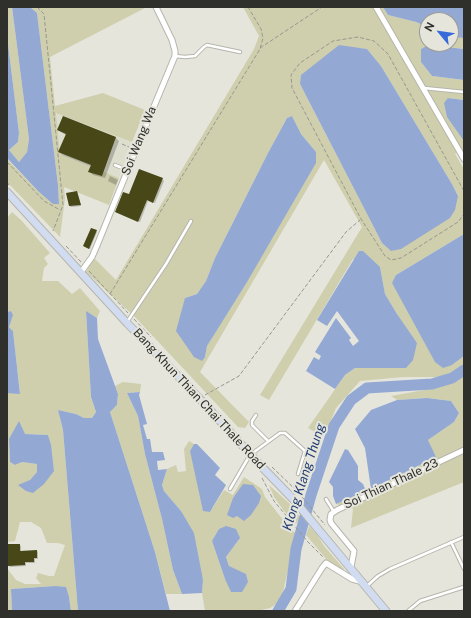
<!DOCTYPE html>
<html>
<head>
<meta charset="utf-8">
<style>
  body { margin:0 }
  #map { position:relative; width:471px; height:618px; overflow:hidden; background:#e5e5dc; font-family:"Public Sans",sans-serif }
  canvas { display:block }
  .frame { position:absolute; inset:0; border:8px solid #2f2f2c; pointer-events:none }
  .north { position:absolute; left:419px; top:12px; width:40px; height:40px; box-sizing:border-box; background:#e5e5dc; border:1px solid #9c9c96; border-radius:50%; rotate:299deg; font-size:11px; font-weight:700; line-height:16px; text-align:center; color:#2f2f2c }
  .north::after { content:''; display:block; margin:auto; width:14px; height:18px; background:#386bda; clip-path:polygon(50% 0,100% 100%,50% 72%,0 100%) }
</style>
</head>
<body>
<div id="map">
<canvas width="471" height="618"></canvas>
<div class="frame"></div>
<div class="north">N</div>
</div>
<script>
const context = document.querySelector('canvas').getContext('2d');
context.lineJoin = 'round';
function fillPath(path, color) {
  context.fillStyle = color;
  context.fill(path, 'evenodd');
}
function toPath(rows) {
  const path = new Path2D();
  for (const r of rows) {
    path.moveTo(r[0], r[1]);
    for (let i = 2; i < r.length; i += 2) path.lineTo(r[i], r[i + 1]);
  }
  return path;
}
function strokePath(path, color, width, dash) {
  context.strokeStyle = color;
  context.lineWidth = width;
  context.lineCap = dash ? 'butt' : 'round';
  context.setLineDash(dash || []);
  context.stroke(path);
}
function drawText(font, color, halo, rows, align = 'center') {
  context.font = font + ' "Public Sans",sans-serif';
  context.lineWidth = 4;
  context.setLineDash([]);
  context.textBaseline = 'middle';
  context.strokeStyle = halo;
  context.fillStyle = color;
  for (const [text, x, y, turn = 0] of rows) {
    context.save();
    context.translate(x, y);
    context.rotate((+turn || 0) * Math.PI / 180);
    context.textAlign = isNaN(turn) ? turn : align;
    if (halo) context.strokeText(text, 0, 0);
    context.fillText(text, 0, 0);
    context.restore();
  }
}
const built = toPath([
  [56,112,132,142,119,178,60,154]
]);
const green = toPath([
  [7,7,12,7,29,139,27,152,19,162,9,150,18,142,19,133,7,36],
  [30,7,147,7,50,57,55,106,103,93,145,110,132,142,56,113,60,154,119,178,109,205,64,187,65,198,60,237,7,182,7,159,38,191,59,204,58,185,37,13],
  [243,7,383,7,388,15,416,22,427,27,427,44,451,44,451,37,464,38,464,49,428,45,421,49,421,62,432,76,464,80,464,100,448,98,464,141,464,149,455,154,464,169,464,234,396,275,452,365,464,356,464,364,443,377,403,377,360,381,336,408,328,428,319,424,315,432,308,428,345,375,355,368,406,368,397,314,385,294,380,267,353,259,269,400,260,395,362,227,324,160,200,372,249,422,245,428,238,427,135,317,86,272,94,258,116,280,254,49,259,36],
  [356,48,367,49,381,66,452,184,458,196,392,251,382,243,300,84],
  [292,116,301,134,316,152,207,346,205,357,185,298,197,294,206,281,215,258,268,153,287,118],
  [12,212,21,220,50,253,44,258,48,264,44,268,42,281,58,281,72,294,80,288,100,311,97,318,86,312,91,397,96,412,92,418,84,418,76,414,58,410,63,430,78,611,71,611,69,597,55,586,11,589,12,611,7,611,7,568,16,580,25,584,41,584,36,578,38,573,49,576,54,576,65,545,58,543,47,543,41,528,31,522,20,522,15,541,7,542,7,393,20,393,13,331,9,327,11,311,7,312,7,241,8,217],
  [25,434,48,435,54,471,30,480,38,471,37,464,22,462,15,465,10,462,9,439],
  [464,374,464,482,351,528,353,509,336,504,392,479,435,457,428,440,454,422,459,413,451,401,427,398,397,400,391,396,435,388],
  [123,382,141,384,140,392,127,393,138,416,145,454,162,519,173,570,182,594,166,594,155,552,110,412,117,405,118,394,115,386],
  [189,441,194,444,190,451,210,512,224,490,233,495,244,477,262,489,265,497,280,516,296,534,281,601,270,608,257,611,205,611,202,593,203,580,181,511,164,491,162,485,167,469,176,465,178,472,186,471,184,449],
  [240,538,226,557,229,566,225,579,212,541],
  [269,485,289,503,300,517,296,524,284,511,274,497],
  [309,526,316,533,324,546,344,569,343,570,327,560,306,535]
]);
const water = toPath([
  [12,7,30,7,37,13,58,185,59,204,53,204,38,191,7,158,7,36,19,133,18,142,9,150,19,162,27,152,29,139],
  [383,7,464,7,464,38,451,37,451,20,427,20,427,27,416,22,388,15],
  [339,45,367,49,381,66,452,184,458,196,455,210,450,218,401,249,391,251,382,243,300,84,301,75],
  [428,45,464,49,464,80,432,76,421,62,421,49],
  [448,98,464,100,464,141,447,117,444,103],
  [292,116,301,134,316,152,316,163,247,282,207,346,205,357,202,361,194,357,176,331,185,298,197,294,206,281,215,258,268,153,287,118],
  [464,234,464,356,452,365,443,368,435,362,392,283,396,275],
  [359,251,363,251,380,267,385,294,397,314,417,343,413,360,406,368,355,368,345,375,335,389,306,371,314,357,319,360,321,356,315,352,336,318,351,338,349,340,353,346,359,341,337,311,327,326,317,320],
  [11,311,13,315,9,327,13,331,20,394,7,393,7,312],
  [86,311,97,318,98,339,118,394,117,405,110,412,155,552,170,611,78,611,63,430,58,410,76,414,84,418,92,418,96,412,91,397],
  [140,392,139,395,147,424,143,425,147,439,150,439,152,452,163,452,165,460,157,461,158,470,167,469,162,485,164,491,181,511,194,533,203,580,202,593,182,594,173,570,162,519,145,454,138,416,127,393],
  [427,398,451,401,459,413,454,422,428,440,436,457,371,489,365,448,355,429,371,410,397,400],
  [19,421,25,434,48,435,51,445,54,471,44,484,33,493,26,491,18,485,30,480,37,472,37,464,22,462,15,465,10,462,9,439],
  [194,444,197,444,220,468,215,475,226,485,210,512,203,511,190,451],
  [345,449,348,450,358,466,358,480,363,484,366,491,336,504,333,496,333,487,329,482],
  [243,484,253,485,261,496,259,503,251,515,244,521,237,516,233,518,227,515,233,498],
  [226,526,236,529,240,538,226,557,229,566,246,574,248,582,242,592,231,592,225,579,212,541,219,529],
  [55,586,66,587,69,597,71,611,12,611,11,589]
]);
const shadow = toPath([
  [64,117,116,138,119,141,105,178,93,175,90,172,92,167,62,155,59,152,66,135,58,130],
  [110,176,118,180,116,185,108,181],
  [162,179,164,181,155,203,148,201,140,222,116,212,129,196],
  [77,192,81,206,71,207,70,206],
  [96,231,97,232,90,249,85,247],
  [7,545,19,545,21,546,21,552,37,551,38,552,38,559,35,559,35,563,26,563,26,566,10,567,7,558]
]);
const river = toPath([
  [278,611,291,589,296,549,311,495,334,426,351,400,367,388,432,384,452,378,464,370]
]);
const building = toPath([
  [63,116,116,137,102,176,88,172,91,165,58,152,66,134,57,130],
  [139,169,163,178,153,203,147,200,138,222,115,212,123,192,129,194],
  [77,191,81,205,69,206,66,193],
  [91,228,97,230,89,249,83,246],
  [7,544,20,544,20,551,37,550,37,558,34,558,34,562,25,562,25,565,8,566]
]);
const path = toPath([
  [37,7,44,14,63,205,53,231],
  [260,48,322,7],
  [122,144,131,148],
  [7,162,44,201,60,210],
  [7,182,9,185],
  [464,191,388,54,374,41,358,37,333,41,300,63,291,75,292,88,361,219,385,256,391,260,401,258,458,222,464,214],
  [66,246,82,263],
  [89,271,128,313],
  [110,294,260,49,263,38,261,29,248,7],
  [134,319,151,337],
  [205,395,239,376,346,232,360,220],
  [272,467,298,492,325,525],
  [262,478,274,501,308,542,323,557]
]);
const lane = toPath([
  [175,56,185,57,195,56,204,47,207,45,240,52],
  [424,88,464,92],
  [115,165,127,170],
  [127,322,166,264,191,221],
  [256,415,252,421,252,425,268,441],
  [230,489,250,455,280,433,285,433,305,451,298,474],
  [326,499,334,512],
  [451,542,464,569],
  [367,586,378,576,390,569,464,537],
  [408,611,420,601,464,587]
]);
const street = toPath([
  [376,7,464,159],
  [81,272,92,257,98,243,135,152,175,56,175,51,172,40,156,7],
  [351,567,354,551,331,523,330,520,331,514,337,510,464,450],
  [295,611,322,568,326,563,352,579,363,582]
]);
const secondary = toPath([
  [7,192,127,323,199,398,262,467,294,500,386,611]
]);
const streetNames = [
  ["Soi Wang Wa",139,141,-68],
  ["Bang Khun Thian Chai Thale Road",199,399,47],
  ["Soi Thian Thale 23",391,484,-25]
];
const waterNames = [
  ["Klong Klang Thung",304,477,-72]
];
fillPath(built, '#dddecd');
fillPath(green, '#cfcfae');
fillPath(water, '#93a9d4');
fillPath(shadow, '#0003');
strokePath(river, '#93a9d4', 11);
fillPath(building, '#474717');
strokePath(lane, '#b6b6ad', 4.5);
strokePath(street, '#b6b6ad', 7);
strokePath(secondary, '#b6b6ad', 9);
strokePath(path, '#979791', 1, [4, 2]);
strokePath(lane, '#fff', 2.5);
strokePath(street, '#fff', 5);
strokePath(secondary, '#d1dcf1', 7);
drawText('12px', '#2f2f2c', '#e5e5dc', streetNames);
drawText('italic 13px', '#233d72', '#e5e5dc', waterNames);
</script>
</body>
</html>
